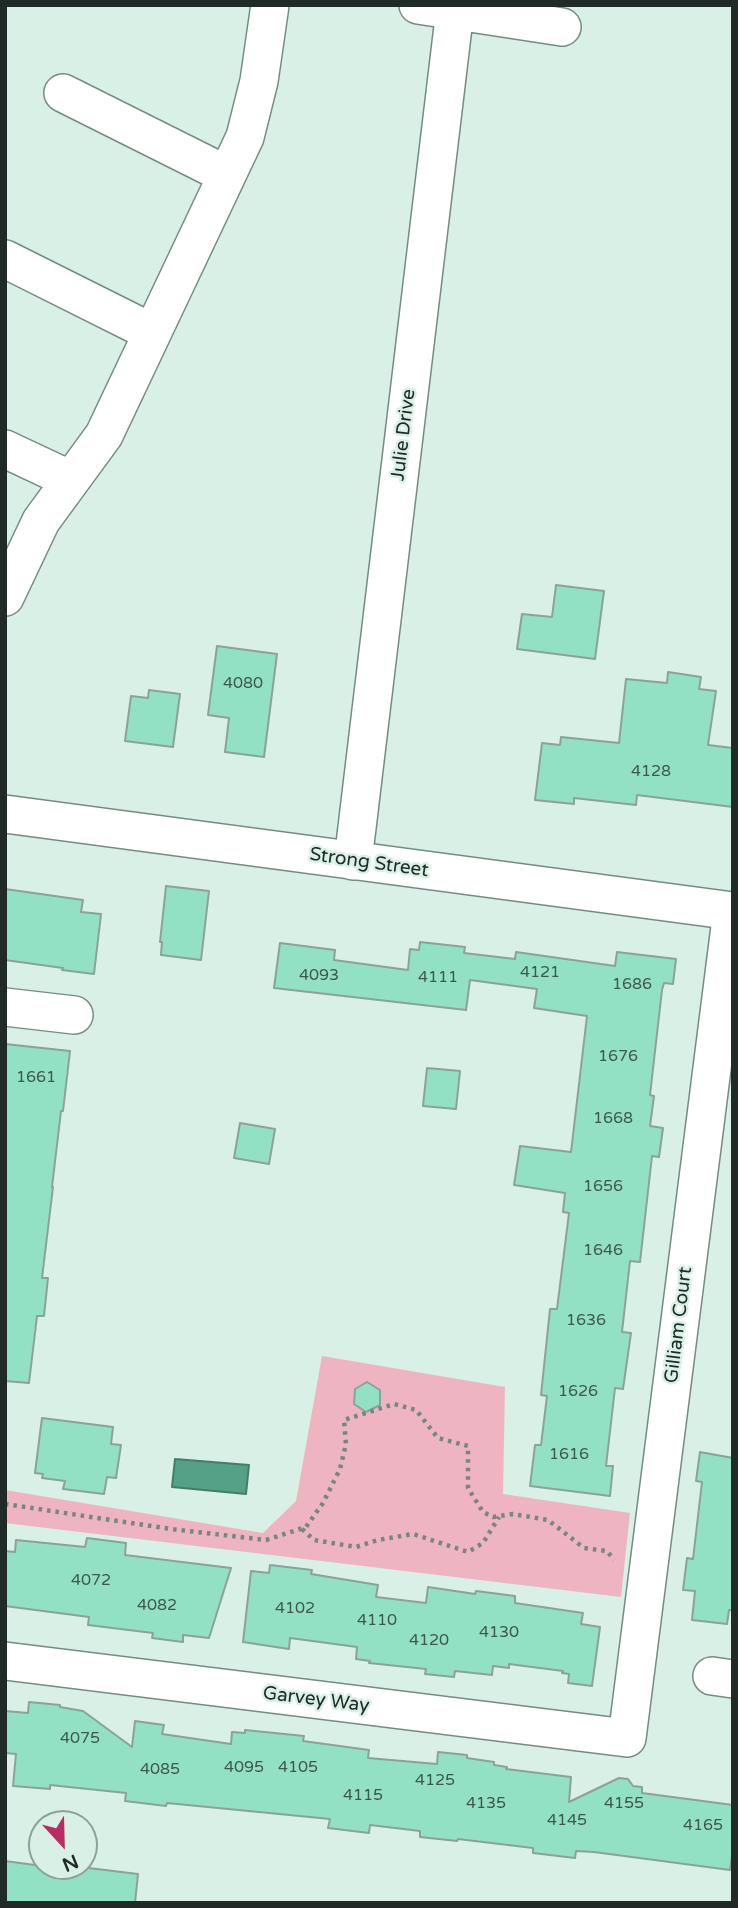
<!DOCTYPE html>
<html>
<head>
<meta charset="utf-8">
<style>
  body { margin:0 }
  #map { position:relative; width:738px; height:1908px; overflow:hidden; background:#d8f0e6; font-family:"Varela Round",sans-serif }
  canvas { display:block }
  .frame { position:absolute; inset:0; border:7px solid #202a26; pointer-events:none }
  .north { position:absolute; left:28px; top:1810px; width:70px; height:70px; box-sizing:border-box; background:#d8f0e6; border:2px solid #8ea199; border-radius:50%; rotate:158deg; font-size:19px; font-weight:700; line-height:28px; text-align:center; color:#202a26 }
  .north::after { content:''; display:block; margin:auto; width:24px; height:32px; background:#b92d62; clip-path:polygon(50% 0,100% 100%,50% 72%,0 100%) }
</style>
</head>
<body>
<div id="map">
<canvas width="738" height="1908"></canvas>
<div class="frame"></div>
<div class="north">N</div>
</div>
<script>
const context = document.querySelector('canvas').getContext('2d');
context.lineJoin = 'round';
function fillPath(path, color) {
  context.fillStyle = color;
  context.fill(path, 'evenodd');
}
function toPath(rows) {
  const path = new Path2D();
  for (const r of rows) {
    path.moveTo(r[0], r[1]);
    for (let i = 2; i < r.length; i += 2) path.lineTo(r[i], r[i + 1]);
  }
  return path;
}
function strokePath(path, color, width, dash) {
  context.strokeStyle = color;
  context.lineWidth = width;
  context.lineCap = dash ? 'butt' : 'round';
  context.setLineDash(dash || []);
  context.stroke(path);
}
function drawText(font, color, halo, rows, align = 'center') {
  context.font = font + ' "Varela Round",sans-serif';
  context.lineWidth = 5;
  context.setLineDash([]);
  context.textBaseline = 'middle';
  context.strokeStyle = halo;
  context.fillStyle = color;
  for (const [text, x, y, turn = 0] of rows) {
    context.save();
    context.translate(x, y);
    context.rotate((+turn || 0) * Math.PI / 180);
    context.textAlign = isNaN(turn) ? turn : align;
    if (halo) context.strokeText(text, 0, 0);
    context.fillText(text, 0, 0);
    context.restore();
  }
}
const green = toPath([
  [322,1356,505,1387,503,1494,630,1513,621,1597,5,1523,5,1490,263,1533,296,1501]
]);
const water = toPath([
  [175,1459,249,1465,246,1494,172,1487,175,1459]
]);
const building = toPath([
  [556,585,604,591,595,659,517,649,522,614,552,617,556,585],
  [217,646,277,654,264,757,225,752,229,718,208,715,217,646],
  [668,672,701,677,699,689,716,691,708,745,733,748,733,807,637,795,636,805,574,798,574,804,535,800,542,743,560,745,561,737,619,743,626,679,667,683,668,672],
  [149,690,180,694,173,747,125,741,131,696,148,698,149,690],
  [166,886,209,891,201,960,161,955,162,942,160,942,166,886],
  [5,889,83,900,81,912,101,914,94,974,62,970,63,968,5,960,5,889],
  [420,942,465,947,464,953,515,959,516,952,615,966,617,952,676,959,673,984,664,983,662,990,650,1095,654,1096,650,1126,663,1128,659,1157,652,1156,640,1262,630,1261,622,1332,631,1333,623,1389,615,1388,606,1466,613,1466,610,1496,530,1486,535,1445,541,1445,547,1396,541,1395,550,1309,557,1309,569,1213,563,1212,565,1193,514,1185,520,1146,571,1152,587,1016,534,1008,537,989,470,980,466,1010,274,988,280,943,335,950,334,960,408,970,410,949,419,950,420,942],
  [5,1044,70,1051,63,1111,61,1111,52,1187,53,1187,42,1278,48,1278,44,1316,37,1316,29,1383,5,1381,5,1044],
  [427,1068,460,1071,456,1109,423,1106,427,1068],
  [240,1123,275,1129,269,1164,234,1158,240,1123],
  [367,1382,380,1390,380,1405,366,1412,354,1404,355,1389,367,1382],
  [42,1418,113,1427,111,1444,121,1445,116,1478,107,1477,104,1494,63,1489,65,1481,42,1478,43,1474,35,1473,42,1418],
  [700,1452,733,1458,733,1610,729,1610,727,1624,692,1620,695,1591,683,1590,687,1558,693,1559,702,1482,696,1481,700,1452],
  [87,1538,126,1543,125,1555,231,1568,209,1638,183,1635,183,1642,152,1638,153,1633,88,1625,89,1617,5,1606,5,1551,15,1552,16,1540,85,1547,87,1538],
  [270,1565,312,1570,311,1574,378,1585,376,1597,426,1603,428,1587,475,1594,476,1591,515,1596,515,1603,583,1613,581,1624,600,1627,592,1686,568,1683,569,1674,562,1673,563,1671,509,1664,509,1668,493,1666,492,1675,455,1671,454,1677,425,1674,426,1669,369,1663,370,1661,356,1659,357,1647,290,1638,289,1649,243,1642,251,1571,269,1573,270,1565],
  [29,1702,60,1705,60,1707,83,1711,132,1747,135,1721,164,1725,162,1734,231,1744,232,1732,245,1733,245,1730,304,1736,303,1741,369,1750,368,1758,437,1764,438,1752,467,1755,467,1758,494,1762,494,1765,507,1767,506,1769,571,1777,569,1802,619,1778,628,1779,633,1786,642,1787,642,1793,733,1805,733,1849,730,1870,594,1852,576,1851,575,1858,533,1853,533,1848,458,1839,457,1841,420,1837,420,1831,370,1825,369,1833,328,1828,330,1819,167,1803,166,1806,125,1801,126,1793,50,1785,50,1789,13,1786,16,1754,5,1753,5,1711,28,1713,29,1702],
  [5,1861,42,1866,72,1866,138,1874,135,1903,5,1903,5,1861]
]);
const path = toPath([
  [5,1504,171,1529,266,1540,306,1527,323,1503,340,1469,346,1444,344,1420,394,1404,416,1410,438,1438,468,1446,468,1488,483,1512,493,1517,513,1514,548,1520,584,1548,607,1551,614,1560],
  [302,1529,314,1540,356,1547,378,1540,413,1534,468,1552,483,1543,499,1517]
]);
const minor = toPath([
  [418,5,562,27],
  [63,93,227,175],
  [5,259,151,332],
  [5,449,71,480],
  [5,597,41,521,104,435,245,137,259,81,270,5],
  [5,814,733,911],
  [353,861,455,10],
  [5,1007,74,1015],
  [5,1661,627,1738,732,911],
  [712,1676,733,1679]
]);
const numberNames = [
  ["4080",243,684],
  ["4128",651,772],
  ["4121",540,973],
  ["4093",319,976],
  ["4111",438,978],
  ["1686",632,985],
  ["1676",618,1057],
  ["1661",36,1078],
  ["1668",613,1119],
  ["1656",603,1187],
  ["1646",603,1251],
  ["1636",586,1321],
  ["1626",578,1392],
  ["1616",569,1455],
  ["4072",91,1581],
  ["4082",157,1606],
  ["4102",295,1609],
  ["4110",377,1621],
  ["4130",499,1633],
  ["4120",429,1641],
  ["4075",80,1739],
  ["4095",244,1768],
  ["4105",298,1768],
  ["4085",160,1770],
  ["4125",435,1781],
  ["4115",363,1796],
  ["4135",486,1804],
  ["4155",624,1804],
  ["4145",567,1821],
  ["4165",703,1826]
];
const streetNames = [
  ["Julie Drive",404,435,-83],
  ["Strong Street",369,863,8],
  ["Gilliam Court",679,1325,-83],
  ["Garvey Way",316,1700,7]
];
fillPath(green, '#efb4c2');
fillPath(water, '#54a187');
strokePath(water, '#447d6a', 2);
fillPath(building, '#93e1c4');
strokePath(building, '#8ca299', 2);
strokePath(minor, '#768c83', 40);
strokePath(path, '#768680', 4.5, [3.5, 5]);
strokePath(minor, '#fff', 37);
drawText('16px', '#3d584e', null, numberNames);
drawText('19px', '#202a26', '#d8f0e6', streetNames);
</script>
</body>
</html>
